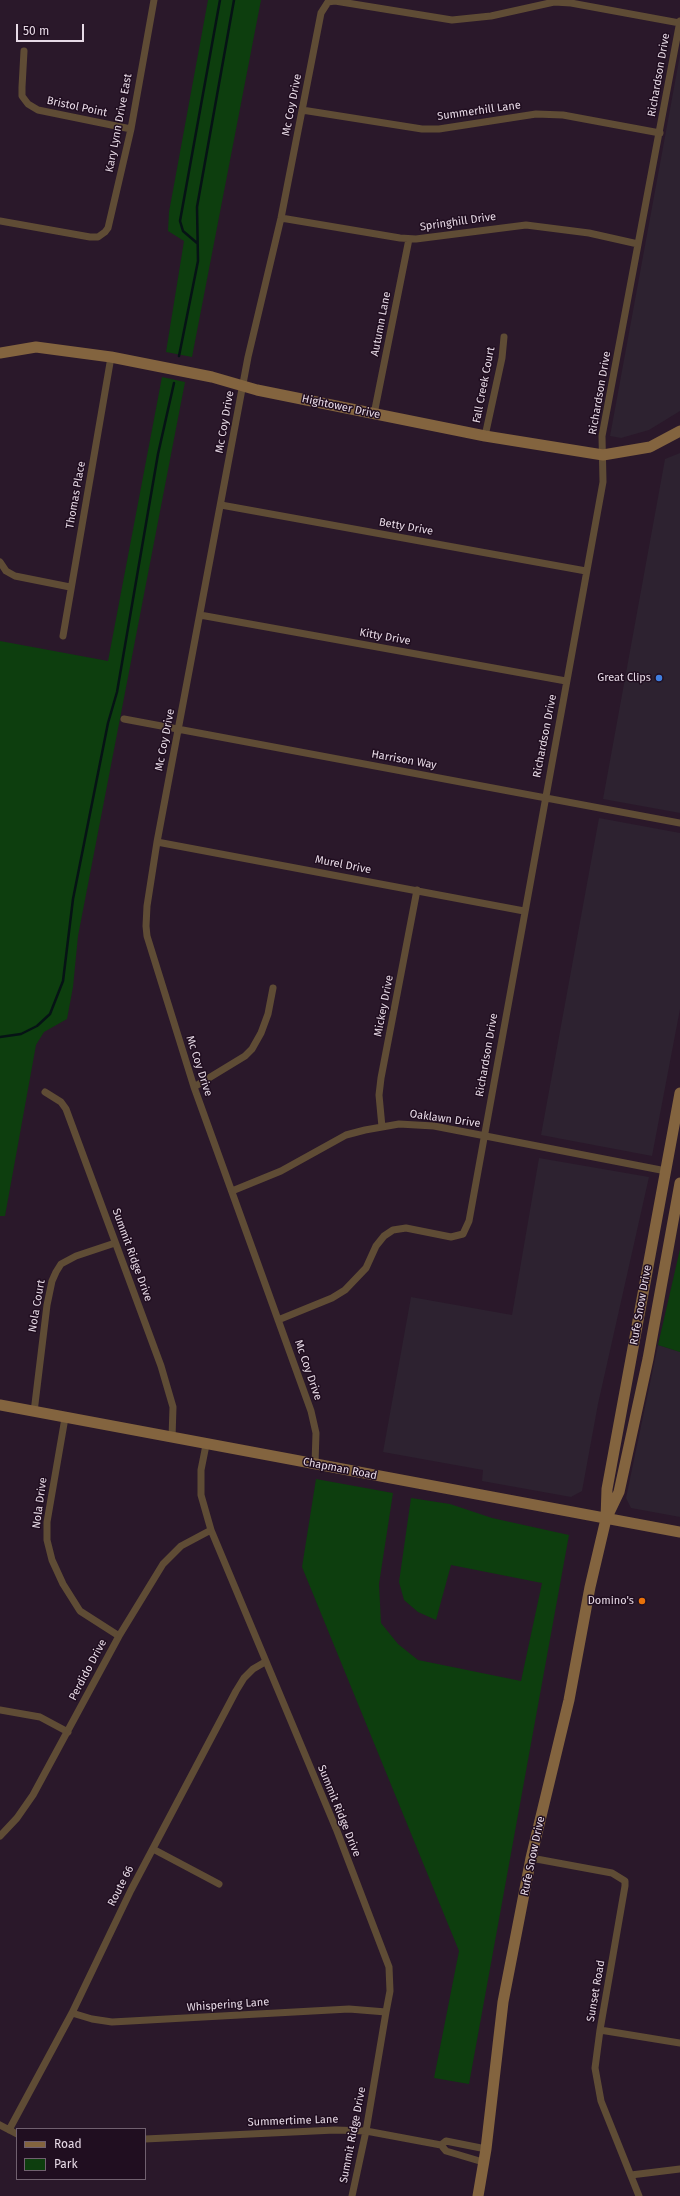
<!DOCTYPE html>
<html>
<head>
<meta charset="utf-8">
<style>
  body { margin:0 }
  #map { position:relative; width:680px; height:2196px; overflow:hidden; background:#2a182a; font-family:"Fira Sans",sans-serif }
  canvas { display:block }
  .legend { position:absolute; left:16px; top:2128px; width:130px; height:52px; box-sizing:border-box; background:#200e20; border:1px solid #70606f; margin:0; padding:5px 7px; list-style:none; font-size:12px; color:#e7dae6 }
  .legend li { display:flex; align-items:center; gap:8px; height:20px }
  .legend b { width:20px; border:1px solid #70606f }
  .scale { position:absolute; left:16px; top:24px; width:68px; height:18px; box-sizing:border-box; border:2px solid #e7dae6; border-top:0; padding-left:5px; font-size:12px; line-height:14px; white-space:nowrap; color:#e7dae6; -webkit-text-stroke:3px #200e20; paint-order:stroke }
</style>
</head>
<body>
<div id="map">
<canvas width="680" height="2196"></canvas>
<ul class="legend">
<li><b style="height:5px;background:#83643f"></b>Road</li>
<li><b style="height:11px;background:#0d3e0e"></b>Park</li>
</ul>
<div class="scale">50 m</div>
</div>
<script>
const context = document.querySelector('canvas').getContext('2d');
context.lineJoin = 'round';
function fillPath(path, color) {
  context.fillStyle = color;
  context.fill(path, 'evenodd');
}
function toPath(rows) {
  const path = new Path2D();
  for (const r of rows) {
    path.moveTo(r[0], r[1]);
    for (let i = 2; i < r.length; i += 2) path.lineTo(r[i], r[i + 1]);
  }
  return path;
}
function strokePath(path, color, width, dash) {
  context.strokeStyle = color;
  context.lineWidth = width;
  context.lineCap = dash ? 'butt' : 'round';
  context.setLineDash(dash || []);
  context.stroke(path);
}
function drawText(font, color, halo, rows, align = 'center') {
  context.font = font + ' "Fira Sans",sans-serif';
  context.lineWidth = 3;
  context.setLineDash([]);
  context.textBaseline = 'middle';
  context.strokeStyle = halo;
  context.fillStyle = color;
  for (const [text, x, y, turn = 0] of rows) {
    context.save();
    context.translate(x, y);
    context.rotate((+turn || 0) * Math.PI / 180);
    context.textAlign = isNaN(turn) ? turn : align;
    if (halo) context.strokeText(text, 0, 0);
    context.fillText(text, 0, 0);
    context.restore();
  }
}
const commercial = toPath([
  [680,55,680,411,649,430,621,438,610,436],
  [680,453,680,813,603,799,665,459],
  [599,818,680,833,680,1009,652,1156,541,1135],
  [539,1158,649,1177,598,1404,582,1491,571,1497,482,1481,483,1470,383,1452,411,1297,512,1315],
  [658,1345,680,1352,680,1517,631,1508,626,1498]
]);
const green = toPath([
  [208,0,261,0,192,357,166,352,184,241,168,231,169,212],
  [162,377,185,382,78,936,73,987,67,1019,44,1032,36,1045,5,1216,0,1216,0,641,108,661],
  [680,1249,680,1352,658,1345],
  [316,1479,393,1493,379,1584,381,1623,398,1644,418,1660,521,1681,542,1583,451,1565,436,1620,418,1612,404,1600,399,1582,411,1498,450,1504,492,1518,569,1535,469,2084,434,2078,459,1951,302,1567]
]);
const stream = toPath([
  [197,243,183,231,180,221,220,0],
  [179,356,198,261,197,207,234,0],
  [0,1037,21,1034,37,1026,50,1014,63,981,73,899,108,723,117,692,158,454,174,383]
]);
const street = toPath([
  [24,51,22,87,22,96,28,104,38,110,131,129],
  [302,110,422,129,439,129,536,114,563,115,660,133],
  [281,218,400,238,416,239,526,225,589,233,638,244],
  [0,221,90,237,98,237,105,232,108,228,131,129,154,0],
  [374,414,409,239],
  [485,436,502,358,504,337],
  [221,505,586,571],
  [0,562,6,571,15,576,70,587],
  [200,615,566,681],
  [63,636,111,357],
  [124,719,680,823],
  [157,842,524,911],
  [194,1087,245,1056,252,1049,261,1033,268,1014,273,988],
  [45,1092,61,1102,66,1109,161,1366,173,1407,172,1438],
  [382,1127,379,1095,381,1078,417,890],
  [232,1191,281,1171,346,1135,365,1130,399,1124,434,1126,666,1171],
  [278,1320,332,1298,345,1290,366,1268,376,1246,384,1236,393,1230,406,1228,451,1237,463,1234,469,1221,603,482,602,436,680,21],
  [34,1412,47,1305,52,1281,56,1272,61,1264,76,1256,115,1243],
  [65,1418,47,1522,47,1540,52,1560,63,1584,80,1611,119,1636],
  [206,1445,201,1470,201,1495,211,1530,337,1831,389,1967,390,1991,386,2012,366,2131,352,2196],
  [315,1464,316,1433,311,1411,194,1087,147,936,146,926,147,906,157,842,248,357,281,218,321,13,328,2,335,1,452,20,491,16,554,2,571,3,680,23],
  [0,1710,40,1717,68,1732],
  [0,1836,17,1818,33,1795,119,1636,163,1564,181,1546,211,1530],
  [153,1849,219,1884],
  [531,1858,612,1873,625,1881,625,1886,600,2030,595,2068,601,2101,639,2196],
  [72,2013,92,2019,112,2022,349,2009,386,2012],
  [600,2030,680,2043],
  [0,2125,17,2134],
  [9,2130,72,2013,131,1890,236,1691,244,1678,253,1669,265,1662],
  [145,2139,335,2130,366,2131,441,2145,446,2151,483,2162],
  [441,2145,446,2141,486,2149],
  [631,2175,680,2169]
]);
const secondary = toPath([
  [0,353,36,347,111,357,212,377,257,390,485,436,603,455,650,447,680,431],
  [0,1405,680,1532],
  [608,1515,619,1492,648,1359,680,1183],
  [478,2196,486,2149,503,2002,531,1858,569,1700,590,1587,606,1519,607,1489,680,1093]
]);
const markers = [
  [659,678,4,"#3f7fe0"],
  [642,1601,4,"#e8710a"]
];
const streetNames = [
  ["Richardson Drive",659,75,-80],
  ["Mc Coy Drive",292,105,-79],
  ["Bristol Point",77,107,12],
  ["Summerhill Lane",479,111,-8],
  ["Kary Lynn Drive East",119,123,-79],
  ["Springhill Drive",458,222,-8],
  ["Autumn Lane",381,324,-79],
  ["Fall Creek Court",484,385,-79],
  ["Richardson Drive",600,393,-80],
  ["Hightower Drive",341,407,12],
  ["Mc Coy Drive",225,422,-80],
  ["Thomas Place",76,495,-80],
  ["Betty Drive",406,527,10],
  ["Kitty Drive",385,637,10],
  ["Richardson Drive",545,736,-79],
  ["Mc Coy Drive",165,740,-79],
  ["Harrison Way",404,760,10],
  ["Murel Drive",343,865,11],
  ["Mickey Drive",384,1006,-79],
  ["Richardson Drive",487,1055,-80],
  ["Mc Coy Drive",199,1066,72],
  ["Oaklawn Drive",445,1119,8],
  ["Summit Ridge Drive",132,1255,70],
  ["Rufe Snow Drive",641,1305,-80],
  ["Nola Court",37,1306,-80],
  ["Mc Coy Drive",308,1370,71],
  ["Chapman Road",340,1469,11],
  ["Nola Drive",40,1503,-82],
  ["Perdido Drive",88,1670,-62],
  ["Summit Ridge Drive",339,1811,68],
  ["Rufe Snow Drive",533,1856,-78],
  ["Route 66",121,1886,-63],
  ["Sunset Road",596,1991,-80],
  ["Whispering Lane",228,2005,-4],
  ["Summertime Lane",293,2121,-2],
  ["Summit Ridge Drive",353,2135,-79]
];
const poiNames = [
  ["Great Clips",651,678],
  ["Domino's",634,1601]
];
fillPath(commercial, '#2d2230');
fillPath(green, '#0d3e0e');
strokePath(stream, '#061315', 2.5);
strokePath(street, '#5f4c35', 7);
strokePath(secondary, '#83643f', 11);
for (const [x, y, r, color] of markers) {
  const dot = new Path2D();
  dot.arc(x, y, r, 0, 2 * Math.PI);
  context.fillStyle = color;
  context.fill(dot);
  strokePath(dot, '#200e20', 1.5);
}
drawText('11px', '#e7dae6', '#200e20', streetNames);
drawText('11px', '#e7dae6', '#200e20', poiNames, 'right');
</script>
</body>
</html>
